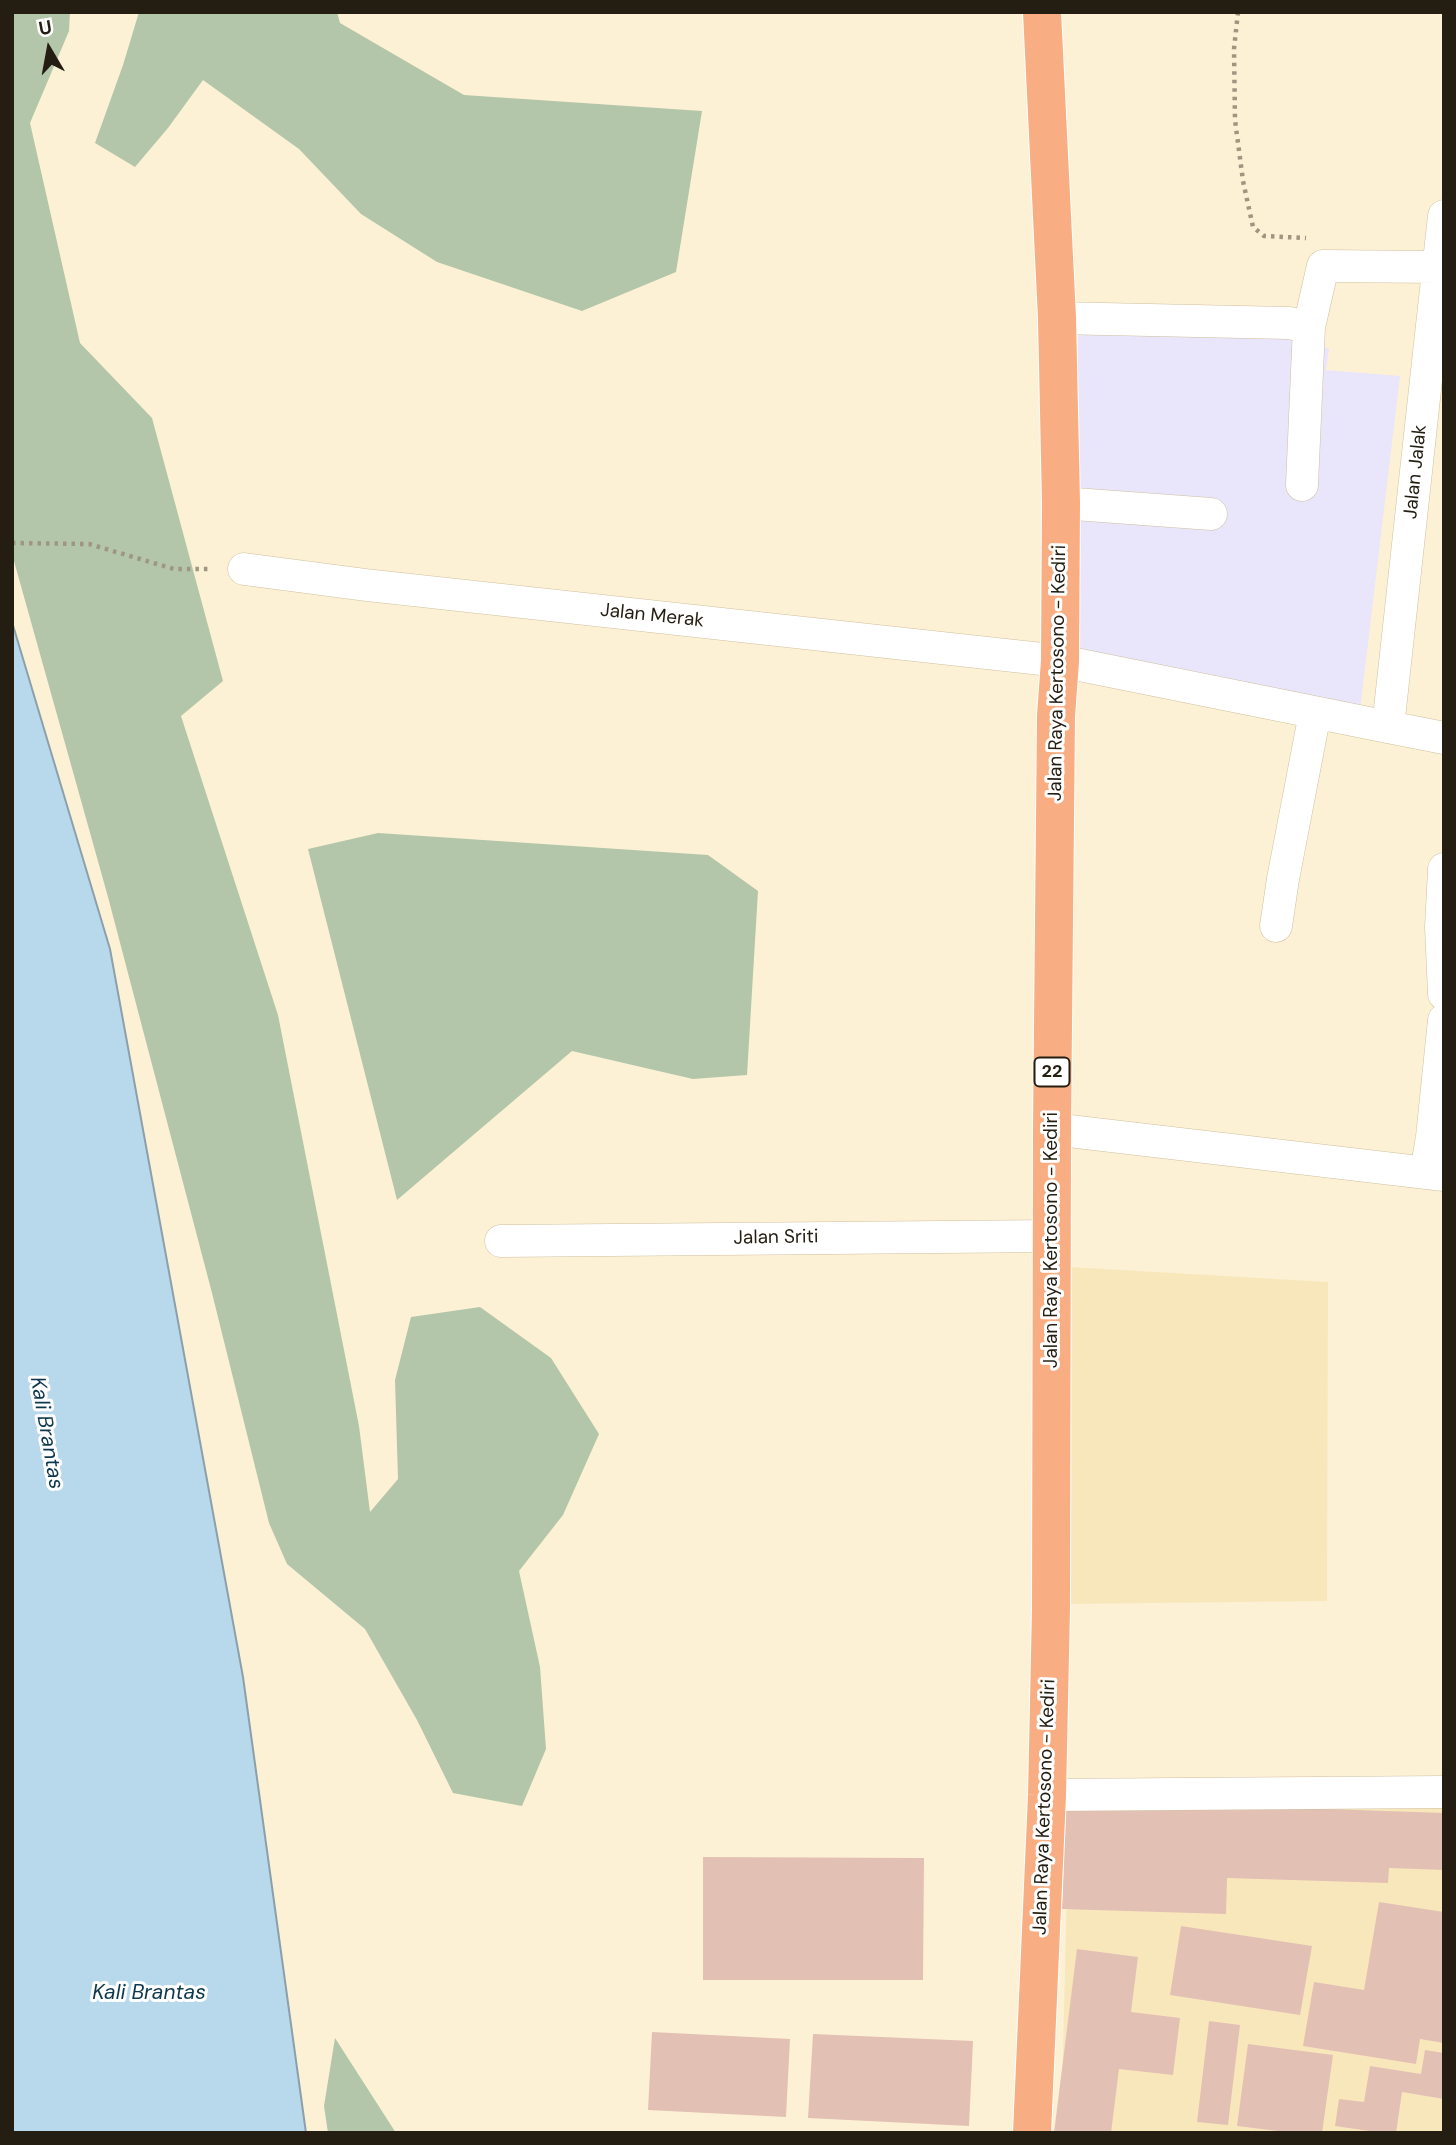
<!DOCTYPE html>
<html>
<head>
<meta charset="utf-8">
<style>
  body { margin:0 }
  #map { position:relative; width:1456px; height:2145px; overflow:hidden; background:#fdf1d5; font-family:"DM Sans",sans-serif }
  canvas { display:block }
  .frame { position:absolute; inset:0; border:14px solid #231e11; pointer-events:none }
  .north { position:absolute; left:14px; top:14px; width:70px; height:70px; -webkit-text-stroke:5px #fff; paint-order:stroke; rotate:350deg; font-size:19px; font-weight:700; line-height:28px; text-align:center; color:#231e11 }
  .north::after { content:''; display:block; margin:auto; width:24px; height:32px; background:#231e11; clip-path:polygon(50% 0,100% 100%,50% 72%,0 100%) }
</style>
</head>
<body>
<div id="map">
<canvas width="1456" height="2145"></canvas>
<div class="frame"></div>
<div class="north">U</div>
</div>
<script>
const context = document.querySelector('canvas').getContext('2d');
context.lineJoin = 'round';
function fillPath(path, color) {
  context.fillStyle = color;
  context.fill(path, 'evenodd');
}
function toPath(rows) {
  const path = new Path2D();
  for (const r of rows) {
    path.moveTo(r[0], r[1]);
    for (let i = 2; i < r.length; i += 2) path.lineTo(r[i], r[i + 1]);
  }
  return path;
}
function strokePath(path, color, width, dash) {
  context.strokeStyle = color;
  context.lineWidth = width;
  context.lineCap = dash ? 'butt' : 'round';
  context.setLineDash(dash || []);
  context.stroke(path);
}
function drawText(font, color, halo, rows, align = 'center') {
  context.font = font + ' "DM Sans",sans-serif';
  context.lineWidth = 6;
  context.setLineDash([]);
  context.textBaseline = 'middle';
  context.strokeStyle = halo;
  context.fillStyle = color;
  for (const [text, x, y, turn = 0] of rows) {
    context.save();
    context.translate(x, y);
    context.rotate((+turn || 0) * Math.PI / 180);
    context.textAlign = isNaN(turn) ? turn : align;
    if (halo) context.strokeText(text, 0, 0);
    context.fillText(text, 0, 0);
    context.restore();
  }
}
const commercial = toPath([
  [1078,313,1301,314,1296,346,1329,348,1326,370,1400,376,1360,710,1077,671]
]);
const built = toPath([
  [1070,1267,1328,1282,1327,1601,1068,1604],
  [1444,1793,1444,2133,1061,2133,1069,1803]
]);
const forest = toPath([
  [12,12,70,12,69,31,30,123,80,343,152,418,223,681,181,716,278,1015,359,1426,370,1512,398,1479,395,1380,411,1317,480,1307,551,1358,599,1434,563,1515,519,1571,540,1667,546,1749,522,1806,453,1793,417,1720,365,1629,287,1564,269,1523,212,1293,108,897,12,554],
  [139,12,337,12,340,23,464,95,702,111,676,272,582,311,437,262,361,214,299,149,203,80,168,128,135,167,95,143,123,65],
  [378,833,708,855,758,891,747,1075,693,1079,572,1051,397,1200,308,849],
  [335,2038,396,2133,328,2133,324,2106]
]);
const water = toPath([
  [12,622,110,949,243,1677,306,2133,12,2133,12,622]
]);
const building = toPath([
  [1066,1800,1444,1813,1444,1870,1389,1868,1388,1883,1227,1878,1226,1914,1062,1909],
  [703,1857,924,1858,923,1980,703,1980],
  [1379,1902,1444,1912,1444,2043,1420,2039,1416,2064,1303,2046,1314,1982,1364,1990],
  [1181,1926,1312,1946,1300,2015,1170,1995],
  [1077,1949,1138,1957,1131,2012,1180,2018,1173,2075,1119,2069,1111,2133,1054,2133],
  [1209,2021,1240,2025,1228,2125,1197,2122],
  [652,2032,790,2039,786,2117,648,2110],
  [813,2034,973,2041,969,2126,808,2118],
  [1248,2044,1333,2055,1322,2133,1294,2133,1237,2126],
  [1425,2050,1444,2053,1444,2099,1402,2092,1396,2133,1383,2133,1335,2126,1339,2099,1364,2102,1370,2066,1421,2074]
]);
const path = toPath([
  [1238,12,1234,49,1235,120,1243,181,1253,227,1264,236,1306,238],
  [12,543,89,544,174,569,212,569]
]);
const minor = toPath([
  [1057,318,1289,323,1309,327,1302,485],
  [1309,327,1323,266,1438,267],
  [1061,503,1211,514],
  [244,569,366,585,1060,661,1388,727,1444,216],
  [1388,727,1444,738],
  [1444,869,1441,927,1444,994],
  [1276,926,1283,879,1315,713],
  [1052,1129,1444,1175],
  [1426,1173,1432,1137,1444,1020],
  [501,1241,1052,1236],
  [1047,1795,1444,1792]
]);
const trunk = toPath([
  [1032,2133,1047,1795,1051,1608,1052,1129,1056,716,1060,661,1061,503,1057,318,1042,12]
]);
const shields = [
  [1052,1072,35]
];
const shieldNames = [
  ["22",1052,1072]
];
const streetNames = [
  ["Jalan Jalak",1416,472,-84],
  ["Jalan Merak",652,616,6],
  ["Jalan Raya Kertosono - Kediri",1058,673,-89],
  ["Jalan Sriti",776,1238,-1],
  ["Jalan Raya Kertosono - Kediri",1052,1240,-90],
  ["Jalan Raya Kertosono - Kediri",1045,1807,-88]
];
const waterNames = [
  ["Kali Brantas",46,1433,80],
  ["Kali Brantas",149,1993]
];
fillPath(commercial, '#e9e5fb');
fillPath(built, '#f9e7bc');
fillPath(forest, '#b3c6aa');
fillPath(water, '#b8d8eb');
strokePath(water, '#8ba0aa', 2);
fillPath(building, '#e3c0b4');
strokePath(minor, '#cfc09e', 33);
strokePath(trunk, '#fff', 40);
strokePath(path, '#9f9681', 4.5, [3.5, 5]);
strokePath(minor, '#fff', 32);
strokePath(trunk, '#f8ae82', 38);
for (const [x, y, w] of shields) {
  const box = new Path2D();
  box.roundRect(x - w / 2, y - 14.5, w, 29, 5);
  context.fillStyle = '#fff';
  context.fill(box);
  strokePath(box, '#231e11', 2);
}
drawText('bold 18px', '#231e11', null, shieldNames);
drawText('19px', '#231e11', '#fff', streetNames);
drawText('italic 21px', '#0c374c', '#fff', waterNames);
</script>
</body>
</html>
